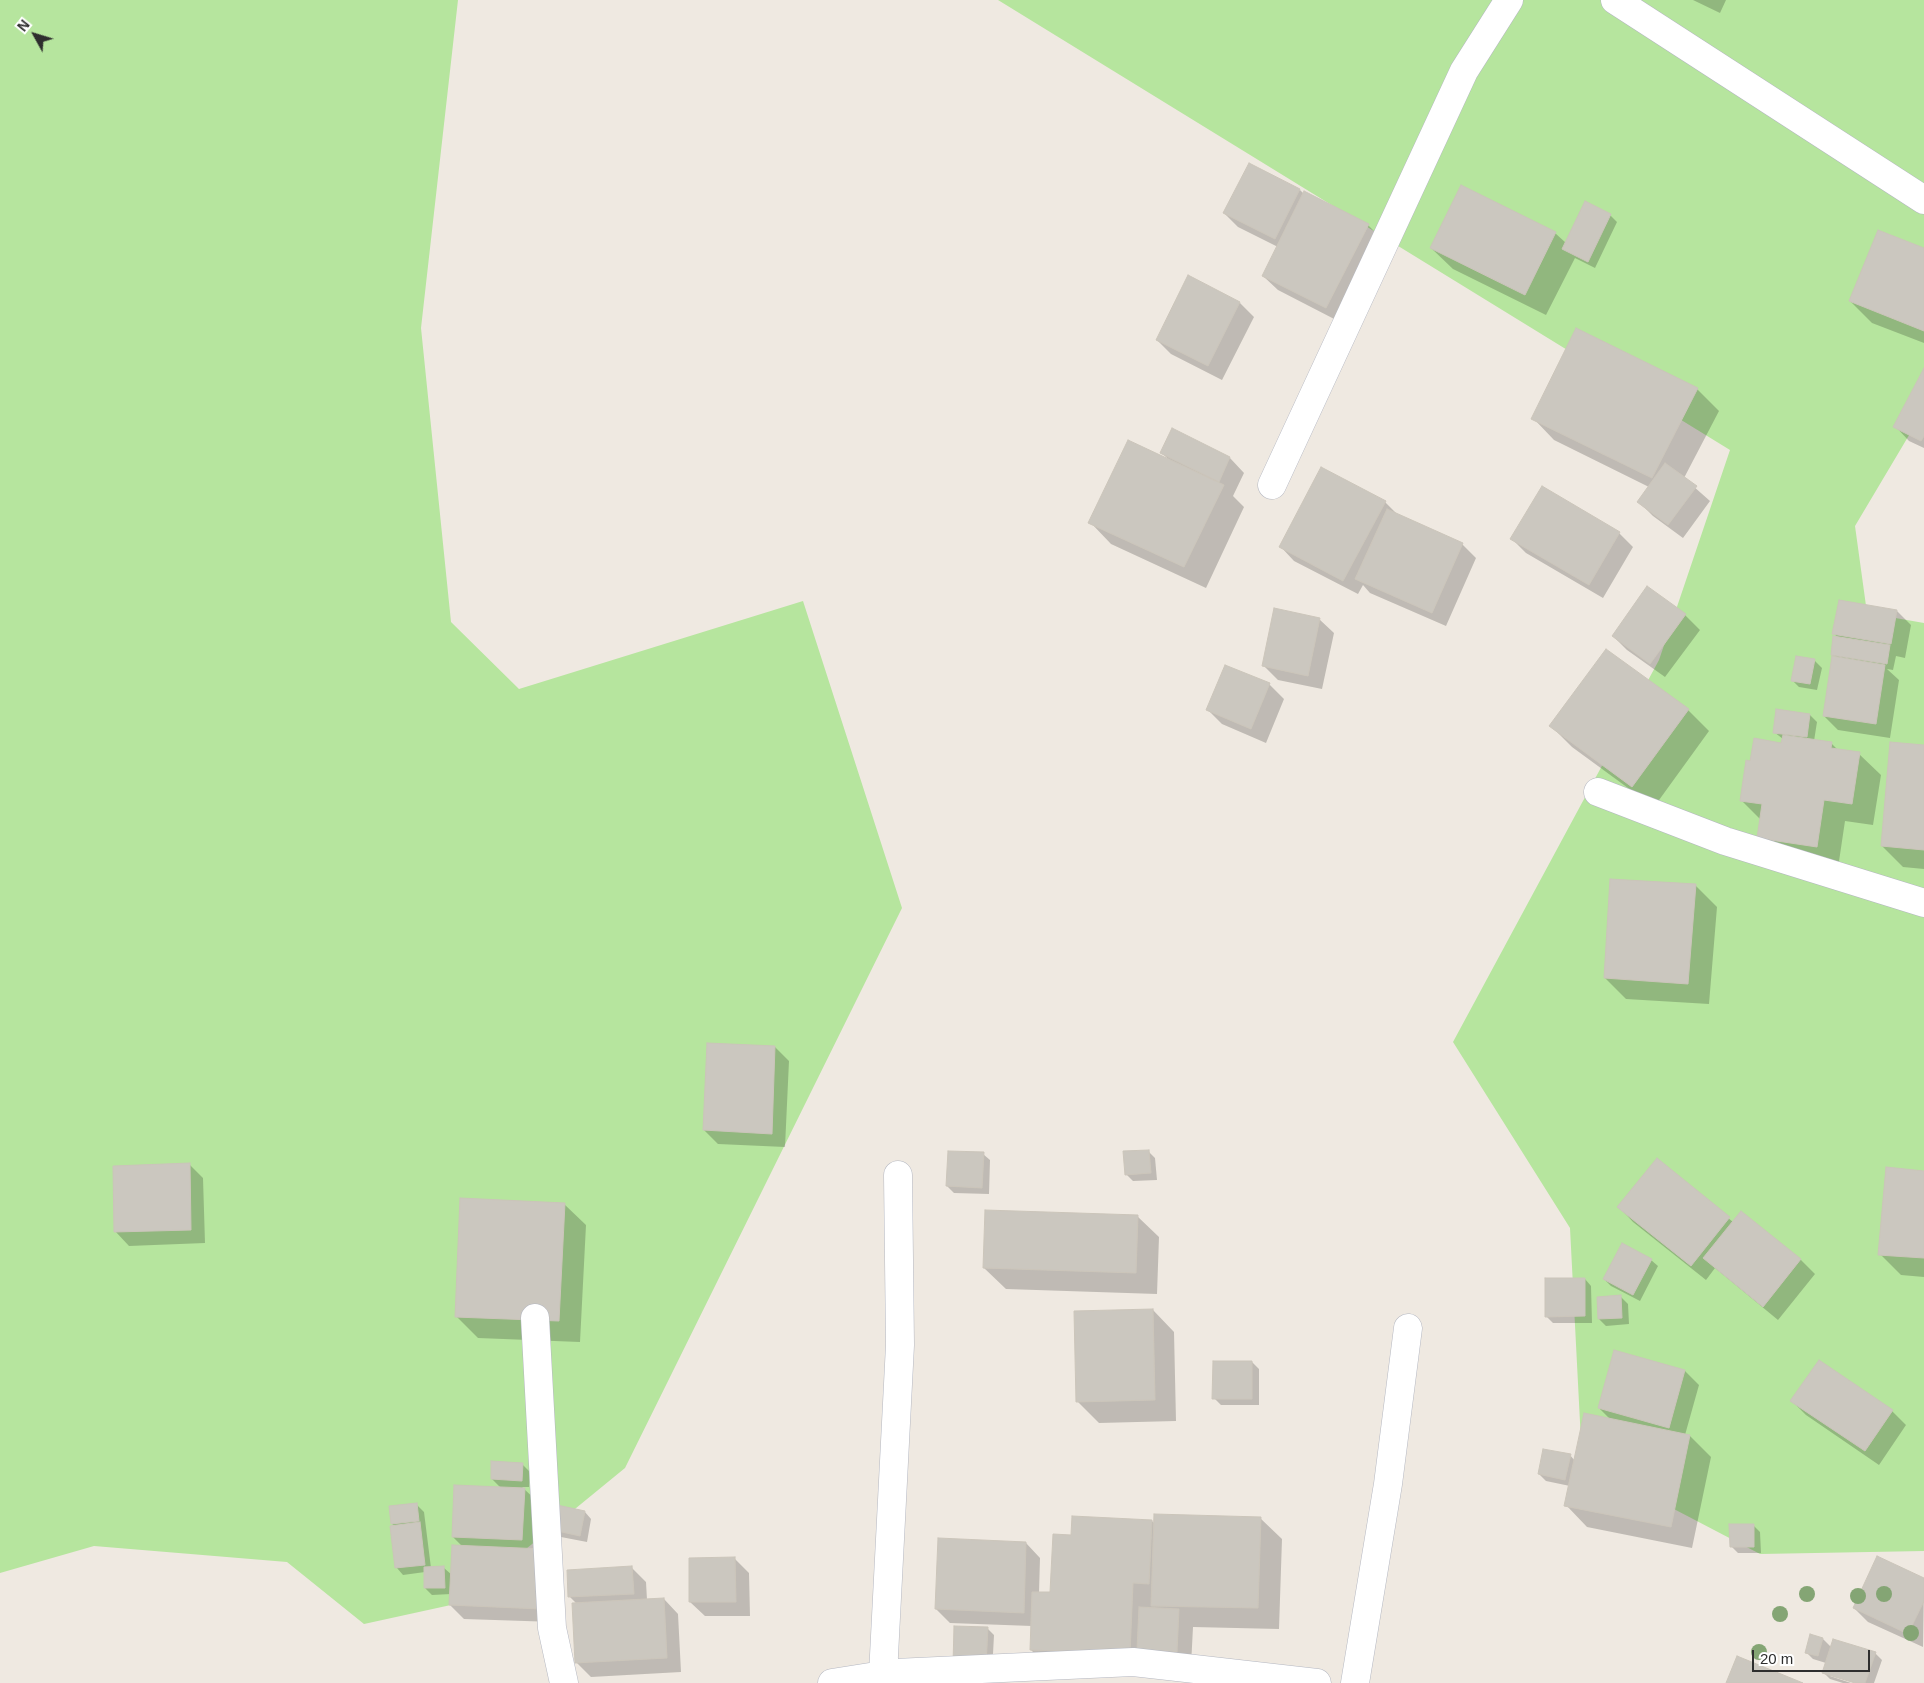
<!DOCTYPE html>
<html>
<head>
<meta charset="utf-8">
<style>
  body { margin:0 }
  #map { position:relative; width:1924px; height:1683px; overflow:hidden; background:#efe9e1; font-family:Arial,sans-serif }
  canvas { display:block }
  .north { position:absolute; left:10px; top:10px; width:50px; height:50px; -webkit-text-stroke:4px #fff; paint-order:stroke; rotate:309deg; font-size:14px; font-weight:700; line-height:20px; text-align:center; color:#2e2e2e }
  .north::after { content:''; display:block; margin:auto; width:18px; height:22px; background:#2e2e2e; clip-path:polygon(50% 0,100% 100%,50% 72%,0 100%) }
  .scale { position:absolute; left:1752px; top:1650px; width:118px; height:22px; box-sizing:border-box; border:2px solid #2e2e2e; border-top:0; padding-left:6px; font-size:15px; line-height:18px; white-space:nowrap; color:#2e2e2e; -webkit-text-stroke:4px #fff; paint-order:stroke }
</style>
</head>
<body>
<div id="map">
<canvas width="1924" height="1683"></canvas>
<div class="north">N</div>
<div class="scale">20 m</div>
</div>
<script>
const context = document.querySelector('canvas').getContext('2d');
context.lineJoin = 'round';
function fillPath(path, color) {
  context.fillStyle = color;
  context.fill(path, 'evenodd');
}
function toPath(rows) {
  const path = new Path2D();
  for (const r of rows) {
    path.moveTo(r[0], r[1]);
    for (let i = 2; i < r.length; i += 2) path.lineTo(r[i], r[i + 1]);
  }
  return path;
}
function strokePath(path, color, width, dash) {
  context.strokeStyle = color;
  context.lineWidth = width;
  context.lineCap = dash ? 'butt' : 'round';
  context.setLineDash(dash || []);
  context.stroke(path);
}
const green = toPath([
  [0,0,458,0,421,328,451,622,519,689,803,601,902,908,625,1468,460,1603,364,1624,287,1562,94,1546,0,1573],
  [998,0,1924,0,1924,410,1855,526,1867,613,1924,623,1924,1551,1760,1554,1582,1461,1570,1228,1453,1042,1659,660,1730,450]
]);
const shadow = toPath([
  [1693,0,1726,0,1720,13],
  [1300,190,1304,194,1368,225,1382,239,1340,322,1278,290,1263,276,1278,247,1238,227,1224,213],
  [1610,215,1617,222,1595,268,1575,258,1546,315,1453,269,1431,248,1555,233,1566,243],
  [1924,249,1924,343,1872,323,1850,301],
  [1189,277,1240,303,1254,317,1222,380,1171,354,1157,340],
  [1924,371,1924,448,1909,441,1895,426],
  [1697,389,1719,411,1684,478,1710,501,1683,538,1653,516,1639,502,1649,487,1554,440,1533,418],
  [1173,430,1230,458,1244,473,1233,496,1244,507,1206,588,1111,544,1090,522,1169,460,1162,453],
  [1385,502,1398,515,1462,544,1476,558,1446,626,1370,593,1363,585,1358,594,1294,561,1280,546],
  [1619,533,1633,547,1603,598,1526,553,1512,539],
  [1648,588,1685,615,1700,630,1665,677,1627,650,1613,636],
  [1897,611,1911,625,1905,658,1896,656,1893,670,1887,669,1899,680,1890,738,1838,730,1824,716,1836,658,1832,654,1839,638,1834,634],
  [1319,619,1334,633,1322,689,1278,680,1264,666],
  [1797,658,1815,661,1822,668,1817,690,1799,687,1793,681],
  [1226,666,1269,684,1284,699,1266,743,1222,724,1208,710],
  [1688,710,1709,731,1654,807,1572,747,1551,726],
  [1810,715,1817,722,1814,741,1831,743,1838,750,1859,754,1881,775,1873,825,1845,821,1838,868,1759,838,1761,820,1741,800,1751,763,1782,744,1783,739,1774,732],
  [1924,746,1924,869,1903,867,1882,846],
  [1695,885,1717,907,1709,1004,1626,999,1605,978],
  [775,1047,789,1061,785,1147,718,1144,704,1130],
  [1148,1151,1155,1158,1157,1180,1133,1181,1126,1174],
  [983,1154,990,1160,989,1194,954,1193,947,1186],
  [1657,1160,1733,1222,1741,1213,1801,1260,1815,1274,1778,1320,1715,1268,1706,1280,1633,1222,1619,1207],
  [189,1164,203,1178,205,1243,129,1246,115,1231],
  [1924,1172,1924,1277,1901,1275,1880,1254],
  [564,1204,586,1225,580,1342,478,1338,456,1316],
  [1137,1216,1159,1237,1157,1294,1006,1289,984,1268],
  [1651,1260,1658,1266,1640,1301,1611,1286,1604,1279],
  [1585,1279,1591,1286,1592,1323,1553,1323,1546,1316],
  [1621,1297,1628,1304,1629,1324,1606,1326,1599,1319],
  [1153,1310,1174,1332,1176,1421,1099,1423,1077,1401],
  [1252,1362,1259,1369,1259,1405,1221,1405,1214,1398],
  [1685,1371,1699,1385,1685,1435,1690,1436,1711,1457,1692,1548,1587,1527,1566,1505,1570,1486,1546,1481,1539,1474,1570,1455,1575,1461,1611,1420,1599,1408],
  [1792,1401,1892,1411,1906,1425,1879,1465,1806,1415],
  [522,1464,529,1471,529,1487,522,1487,539,1503,555,1622,464,1619,450,1605,451,1594,432,1595,425,1588,425,1572,403,1575,397,1568,391,1527,395,1526,392,1524,417,1505,424,1512,431,1568,444,1568,452,1575,463,1547,453,1537,501,1488,492,1479],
  [585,1512,591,1519,587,1542,561,1537,554,1530],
  [1260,1518,1282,1539,1279,1629,1193,1627,1191,1666,1052,1671,1031,1650,1032,1626,950,1623,936,1609,1026,1543,1040,1558,1039,1593,1051,1594,1073,1536,1152,1521,1155,1524],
  [1753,1525,1760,1532,1761,1553,1738,1553,1731,1546],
  [735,1559,749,1573,750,1616,705,1616,690,1602],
  [631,1567,646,1582,647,1600,664,1599,678,1614,681,1672,591,1677,576,1662,577,1604,570,1597],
  [1924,1580,1923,1647,1868,1622,1854,1608],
  [987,1628,994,1635,992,1673,961,1671],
  [1811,1635,1823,1639,1831,1647,1875,1653,1882,1660,1874,1683,1859,1683,1830,1674,1830,1676,1851,1683,1843,1683,1830,1679,1823,1672,1826,1663,1813,1659,1806,1652]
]);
const building = toPath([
  [1249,163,1300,189,1275,239,1223,213,1249,163],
  [1461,185,1556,232,1525,295,1430,248,1461,185],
  [1304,191,1369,224,1326,308,1262,276,1304,191],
  [1585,201,1611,214,1588,262,1562,249,1585,201],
  [1878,230,1924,248,1924,331,1849,301,1878,230],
  [1188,275,1240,302,1208,366,1156,340,1188,275],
  [1576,328,1698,388,1652,478,1531,419,1576,328],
  [1924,368,1924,436,1921,441,1893,427,1924,368],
  [1172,428,1230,457,1219,482,1160,453,1172,428],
  [1128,440,1224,485,1184,567,1088,523,1128,440],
  [1665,463,1697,486,1668,525,1637,502,1665,463],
  [1321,467,1386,501,1343,581,1279,547,1321,467],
  [1542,486,1620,532,1589,585,1510,539,1542,486],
  [1387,509,1463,543,1432,613,1355,579,1387,509],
  [1647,586,1686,614,1650,664,1612,636,1647,586],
  [1839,600,1897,610,1891,644,1832,634,1839,600],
  [1274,608,1320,618,1308,676,1262,666,1274,608],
  [1833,636,1890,645,1887,664,1831,655,1833,636],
  [1606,649,1689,709,1632,787,1549,726,1606,649],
  [1796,656,1815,659,1810,684,1791,681,1796,656],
  [1832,656,1885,665,1876,724,1823,716,1832,656],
  [1225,665,1270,683,1251,729,1206,710,1225,665],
  [1776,709,1810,714,1807,737,1773,733,1776,709],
  [1783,735,1832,742,1831,748,1860,752,1852,804,1824,800,1817,847,1757,838,1762,804,1740,801,1746,760,1750,761,1754,738,1781,743,1783,735],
  [1890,742,1924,745,1924,850,1881,846,1890,742],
  [1610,879,1696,884,1688,984,1604,978,1610,879],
  [707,1043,775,1046,772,1134,703,1130,707,1043],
  [1149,1150,1151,1173,1125,1175,1123,1151,1149,1150],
  [948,1151,984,1152,982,1188,946,1186,948,1151],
  [1657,1158,1730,1217,1691,1266,1617,1207,1657,1158],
  [190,1163,191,1230,114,1232,113,1166,190,1163],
  [1886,1167,1924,1171,1924,1258,1878,1255,1886,1167],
  [460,1198,565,1203,559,1321,455,1317,460,1198],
  [985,1210,1138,1215,1136,1273,983,1268,985,1210],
  [1741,1211,1801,1259,1763,1307,1703,1258,1741,1211],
  [1622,1243,1652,1259,1633,1295,1603,1279,1622,1243],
  [1545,1278,1585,1278,1585,1316,1545,1317,1545,1278],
  [1621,1295,1622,1318,1598,1319,1597,1297,1621,1295],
  [1153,1309,1155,1400,1076,1402,1074,1311,1153,1309],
  [1614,1350,1685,1370,1669,1428,1598,1408,1614,1350],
  [1819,1360,1893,1410,1865,1451,1790,1401,1819,1360],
  [1213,1361,1252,1361,1252,1399,1212,1399,1213,1361],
  [1584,1413,1690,1435,1671,1527,1564,1506,1584,1413],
  [1543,1449,1571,1454,1565,1480,1538,1474,1543,1449],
  [491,1461,523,1463,522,1481,491,1479,491,1461],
  [454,1485,525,1488,522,1540,452,1537,454,1485],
  [417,1503,419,1521,391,1524,389,1506,417,1503],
  [557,1505,585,1511,580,1536,553,1530,557,1505],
  [1154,1514,1261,1517,1258,1608,1151,1606,1154,1514],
  [1072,1516,1152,1520,1149,1584,1133,1583,1130,1654,1030,1650,1032,1592,1050,1592,1053,1534,1071,1535,1072,1516],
  [420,1522,425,1565,395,1568,390,1526,420,1522],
  [1729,1524,1754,1524,1754,1547,1730,1547,1729,1524],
  [938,1538,1026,1542,1024,1613,935,1609,938,1538],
  [452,1545,543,1549,541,1609,449,1605,452,1545],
  [1877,1556,1924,1578,1924,1601,1908,1634,1853,1608,1877,1556],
  [735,1557,736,1602,689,1602,689,1558,735,1557],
  [444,1566,445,1588,424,1588,424,1567,444,1566],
  [632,1566,634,1594,568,1597,567,1570,632,1566],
  [664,1598,667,1658,575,1663,572,1603,664,1598],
  [1139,1607,1179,1609,1177,1652,1137,1650,1139,1607],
  [954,1626,988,1627,986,1666,953,1665,954,1626],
  [1810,1634,1823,1638,1818,1656,1805,1653,1810,1634],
  [1833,1639,1876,1652,1865,1683,1855,1683,1822,1673,1833,1639],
  [1737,1656,1803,1683,1726,1683,1737,1656]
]);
const minor = toPath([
  [1615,0,1924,200],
  [1272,485,1464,71,1509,0],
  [1598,792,1725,841,1924,903],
  [535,1318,552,1628,564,1683],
  [883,1675,900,1345,898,1175],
  [832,1683,895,1673,1133,1662,1317,1683],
  [1355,1683,1388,1484,1408,1328]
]);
const trees = [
  [1807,1594],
  [1884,1594],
  [1858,1596],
  [1780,1614],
  [1911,1633],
  [1759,1652]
];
fillPath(green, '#b6e59e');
fillPath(shadow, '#0003');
fillPath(building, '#cbc7bf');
strokePath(building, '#cbc5ba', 1);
strokePath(minor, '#b4b7c1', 29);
strokePath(minor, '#fff', 28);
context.fillStyle = '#84a574';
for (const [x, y] of trees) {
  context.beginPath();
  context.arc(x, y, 8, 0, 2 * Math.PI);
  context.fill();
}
</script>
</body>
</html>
